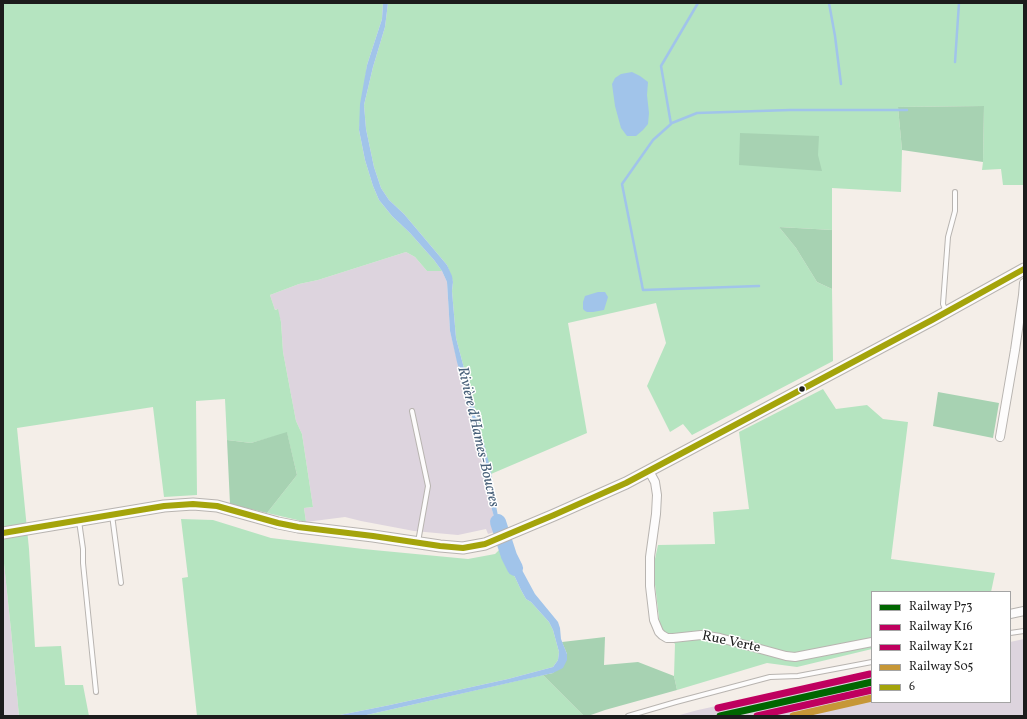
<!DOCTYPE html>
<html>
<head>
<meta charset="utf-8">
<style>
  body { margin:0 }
  #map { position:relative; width:1027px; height:719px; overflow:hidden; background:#f4eee8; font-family:Vollkorn,serif }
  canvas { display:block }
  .frame { position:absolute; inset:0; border:4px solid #1c1c1c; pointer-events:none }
  .legend { position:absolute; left:871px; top:591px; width:140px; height:112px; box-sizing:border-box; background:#fff; border:1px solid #a4a4a4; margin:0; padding:5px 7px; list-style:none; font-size:12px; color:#1c1c1c }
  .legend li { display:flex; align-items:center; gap:8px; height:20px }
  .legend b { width:20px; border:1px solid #a4a4a4 }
</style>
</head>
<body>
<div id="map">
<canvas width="1027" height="719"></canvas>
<div class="frame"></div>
<ul class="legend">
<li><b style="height:5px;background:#060"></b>Railway P73</li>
<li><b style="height:5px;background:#bf005f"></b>Railway K16</li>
<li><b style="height:5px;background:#bf005f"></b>Railway K21</li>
<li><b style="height:5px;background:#c69737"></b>Railway S05</li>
<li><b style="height:5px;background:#a4a40b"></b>6</li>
</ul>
</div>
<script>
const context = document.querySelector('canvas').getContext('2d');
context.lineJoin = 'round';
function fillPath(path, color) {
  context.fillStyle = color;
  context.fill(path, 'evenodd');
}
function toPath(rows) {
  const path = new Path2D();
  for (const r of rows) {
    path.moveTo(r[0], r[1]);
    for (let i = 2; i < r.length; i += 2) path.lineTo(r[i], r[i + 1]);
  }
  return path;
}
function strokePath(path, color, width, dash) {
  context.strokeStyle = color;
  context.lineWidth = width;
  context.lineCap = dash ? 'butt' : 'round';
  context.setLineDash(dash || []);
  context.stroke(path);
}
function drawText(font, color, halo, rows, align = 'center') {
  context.font = font + ' Vollkorn,serif';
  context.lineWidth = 3;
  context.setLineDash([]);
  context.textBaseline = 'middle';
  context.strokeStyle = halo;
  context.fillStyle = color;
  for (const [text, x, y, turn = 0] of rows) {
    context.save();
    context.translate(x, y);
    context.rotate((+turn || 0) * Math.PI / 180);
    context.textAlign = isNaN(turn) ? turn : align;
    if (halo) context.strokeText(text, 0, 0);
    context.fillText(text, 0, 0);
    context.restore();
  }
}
const industrial = toPath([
  [406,252,415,257,427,271,442,271,447,282,450,331,469,408,481,449,487,492,498,531,488,534,486,529,458,535,414,531,361,521,345,517,306,522,304,508,313,507,302,434,296,421,283,352,281,322,277,309,275,310,270,295,299,284,318,280],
  [3,554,11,630,19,716,3,716],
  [1024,639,1024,716,676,716,698,710,872,672,872,702,1010,702,1010,642]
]);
const green = toPath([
  [3,3,383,3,382,19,367,65,359,130,365,160,373,186,379,200,392,216,410,233,434,260,442,271,427,271,415,257,406,252,318,280,299,284,270,295,275,310,278,309,281,322,283,352,296,421,302,434,313,507,304,508,306,522,267,513,297,475,287,433,251,443,227,440,225,399,196,401,197,495,164,497,153,407,17,428,29,549,35,647,61,646,65,685,83,685,89,716,19,716,11,630,3,554],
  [388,3,1024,3,1024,185,1003,185,1001,169,982,170,983,162,984,106,898,107,902,150,901,192,832,188,832,230,779,227,796,248,817,282,832,289,833,361,692,435,683,424,670,432,647,386,666,343,656,303,568,323,587,433,491,474,483,440,456,338,452,291,453,282,447,265,404,214,389,200,381,188,374,167,366,129,364,105,373,67,385,27],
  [823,389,836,409,867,405,883,419,908,422,891,559,995,573,991,592,872,592,872,649,797,667,767,663,677,690,674,676,675,644,660,626,653,568,658,545,715,544,713,512,749,509,739,432],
  [181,519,213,520,271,538,363,549,468,559,495,554,500,549,508,566,514,575,521,590,526,599,531,602,549,622,553,630,559,652,558,660,553,667,508,679,390,705,335,716,197,716,182,578,188,577],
  [543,675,584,716,362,716]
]);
const forest = toPath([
  [984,106,983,162,902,150,898,107],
  [740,133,819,136,818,155,822,171,739,165],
  [779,227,832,230,832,289,817,282,796,248],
  [938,392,999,403,993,438,933,426],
  [287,432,297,475,267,513,230,504,227,440,251,443],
  [605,637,604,665,638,662,674,676,677,690,605,710,588,716,584,716,543,675,553,673,567,654,562,642]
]);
const water = toPath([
  [383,3,388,3,385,27,373,67,364,105,366,129,374,167,381,188,389,200,404,214,447,265,452,276,453,282,452,291,456,338,483,440,491,471,494,495,498,516,503,530,498,531,487,492,481,449,457,362,450,331,447,282,442,271,434,260,410,233,392,216,379,200,373,186,365,160,359,130,360,104,367,65,382,19],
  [632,72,640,76,648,82,647,95,649,113,648,124,643,130,636,136,627,136,621,128,615,106,612,84,615,78,621,74],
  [598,292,605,292,608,297,604,310,593,312,587,312,585,311,583,309,583,302,585,296],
  [509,546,535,594,558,622,560,628,561,639,567,654,567,660,563,668,553,673,362,716,335,716,390,705,508,679,553,667,558,660,559,652,553,630,549,622,531,602,526,599,521,590,514,575,508,566,500,549]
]);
const stream = toPath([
  [698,3,661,66,671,124,653,140,622,184,643,290,759,286],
  [829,3,835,36,841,84],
  [955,62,959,3],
  [672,123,697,113,790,110,907,110]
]);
const river = toPath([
  [498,522,509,556,515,568]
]);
const service = toPath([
  [946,312,943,304,948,237,955,211,955,192],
  [412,411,428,486,418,542],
  [112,515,121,583],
  [79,521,83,549,83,563,96,692],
  [1010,633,1024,631],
  [628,716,676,702,770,677,798,676,872,662]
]);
const minor = toPath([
  [1000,437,1015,350,1023,295,1024,283],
  [649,471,655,482,657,495,656,514,650,557,650,586,654,620,659,632,662,635,667,638,673,638,701,635,720,638,786,656,795,657,872,642],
  [1010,614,1024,611]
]);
const tertiary = toPath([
  [3,533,164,506,193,504,217,506,278,523,298,527,373,536,440,546,463,548,485,544,554,515,626,483,932,320,1024,269]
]);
const bus1 = toPath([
  [3,533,164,506,193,504,217,506,278,523,298,527,373,536,440,546,463,548,485,544,554,515,626,483,932,320,1024,269]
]);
const rail1 = toPath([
  [720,716,872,682]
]);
const rail2 = toPath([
  [757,716,872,690]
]);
const rail3 = toPath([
  [718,708,870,674]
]);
const rail4 = toPath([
  [793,716,872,698]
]);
const markers = [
  [802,389,3.5,"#1c1c1c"]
];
const streetNames = [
  ["Rue Verte",731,643,12]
];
const waterNames = [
  ["Rivière d'Hames-Boucres",477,437,77]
];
fillPath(industrial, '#ddd4de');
fillPath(green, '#b5e4c0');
fillPath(forest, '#a7d2b2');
fillPath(water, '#a1c4ea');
strokePath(stream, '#a1c4ea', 2.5);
strokePath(river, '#a1c4ea', 16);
strokePath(service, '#b8b4b0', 6);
strokePath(minor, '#b8b4b0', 10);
strokePath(tertiary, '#b8b4b0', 13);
strokePath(service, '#fdfcfc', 4);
strokePath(minor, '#fdfcfc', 8);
strokePath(tertiary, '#fdfcfc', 11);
strokePath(bus1, '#a4a40b', 6);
strokePath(rail1, '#060', 7);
strokePath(rail2, '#bf005f', 7);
strokePath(rail3, '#bf005f', 7);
strokePath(rail4, '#c69737', 7);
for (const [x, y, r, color] of markers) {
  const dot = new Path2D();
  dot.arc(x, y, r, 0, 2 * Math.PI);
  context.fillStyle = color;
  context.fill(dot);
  strokePath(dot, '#fff', 1.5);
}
drawText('14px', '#1c1c1c', '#fff', streetNames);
drawText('italic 15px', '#486079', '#fff', waterNames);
</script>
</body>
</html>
